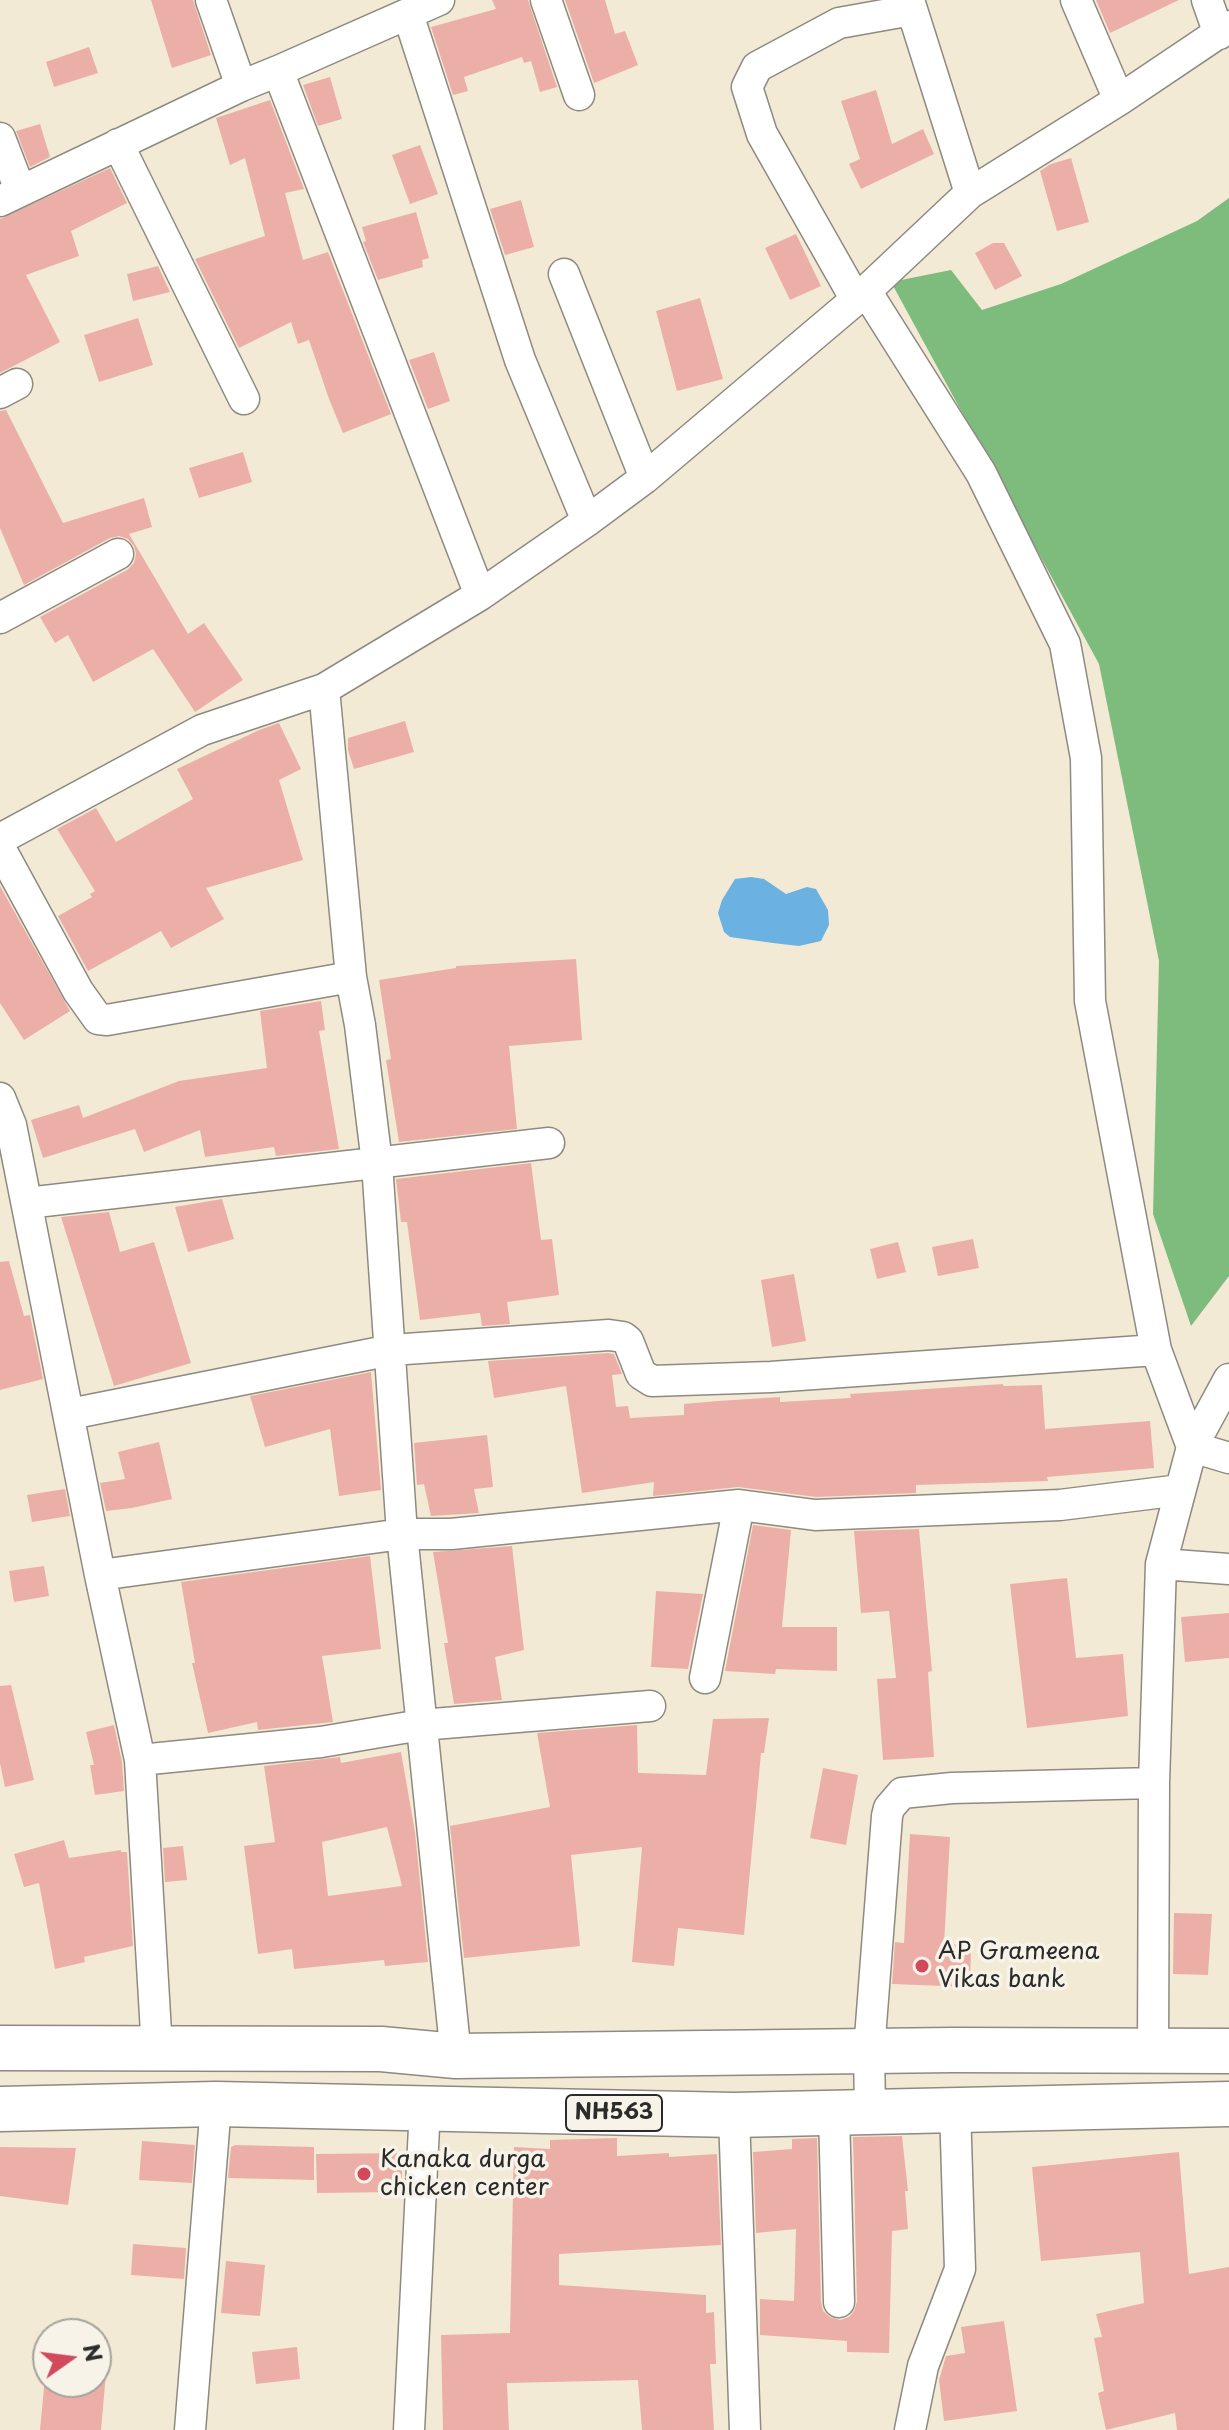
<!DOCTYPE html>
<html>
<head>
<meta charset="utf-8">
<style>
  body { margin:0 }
  #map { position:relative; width:1229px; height:2430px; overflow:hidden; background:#f2ead5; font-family:"Playpen Sans",sans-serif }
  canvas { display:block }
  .north { position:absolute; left:32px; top:2318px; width:80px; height:80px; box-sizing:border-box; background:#f7f3e8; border:2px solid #a5a39c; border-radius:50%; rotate:76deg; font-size:22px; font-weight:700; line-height:32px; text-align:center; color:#2b2b2b }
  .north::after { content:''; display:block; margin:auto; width:28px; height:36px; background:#d1495b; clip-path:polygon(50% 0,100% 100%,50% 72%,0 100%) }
</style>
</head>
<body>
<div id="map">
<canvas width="1229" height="2430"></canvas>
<div class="north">N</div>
</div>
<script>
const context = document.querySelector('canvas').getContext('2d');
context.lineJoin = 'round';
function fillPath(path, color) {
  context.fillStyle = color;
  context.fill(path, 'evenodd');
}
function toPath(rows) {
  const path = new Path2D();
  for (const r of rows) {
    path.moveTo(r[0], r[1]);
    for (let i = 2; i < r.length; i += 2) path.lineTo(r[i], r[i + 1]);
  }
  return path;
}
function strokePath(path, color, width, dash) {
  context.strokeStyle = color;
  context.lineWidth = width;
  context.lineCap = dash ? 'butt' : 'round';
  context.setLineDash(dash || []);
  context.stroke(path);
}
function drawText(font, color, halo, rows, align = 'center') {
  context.font = font + ' "Playpen Sans",sans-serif';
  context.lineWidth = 7;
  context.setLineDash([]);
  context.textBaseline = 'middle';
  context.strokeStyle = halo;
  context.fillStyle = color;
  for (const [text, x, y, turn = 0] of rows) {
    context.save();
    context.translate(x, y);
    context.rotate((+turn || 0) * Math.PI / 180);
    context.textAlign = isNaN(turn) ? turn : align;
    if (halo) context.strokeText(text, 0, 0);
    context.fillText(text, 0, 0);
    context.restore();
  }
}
const forest = toPath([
  [1229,198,1229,1276,1191,1326,1153,1214,1159,961,1099,664,891,282,951,270,982,310,1061,284,1197,221]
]);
const water = toPath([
  [751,877,764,879,786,894,807,887,816,889,828,910,829,925,821,941,799,946,773,943,730,937,724,932,718,913,722,900,735,879]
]);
const building = toPath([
  [151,0,193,0,211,55,172,68],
  [492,0,528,0,557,87,540,92,531,61,524,63,522,57,464,77,468,91,453,95,431,27,496,9],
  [565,0,605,0,615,34,625,31,638,65,594,83],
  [1096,0,1179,0,1110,33],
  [89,47,98,73,54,87,46,62],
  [330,77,342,119,318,126,303,85],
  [876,90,892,144,923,129,934,154,861,189,849,164,860,159,841,101],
  [270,100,304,189,285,193,303,260,328,252,391,414,343,433,329,399,309,340,298,344,291,322,239,348,195,259,265,236,245,158,230,165,216,118],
  [40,124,50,157,30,167,16,131],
  [420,145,438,194,410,204,392,155],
  [1071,158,1089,222,1057,231,1040,171,1051,164],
  [110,168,127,203,71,231,79,256,26,275,60,342,0,373,0,219],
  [521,200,534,247,505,255,490,209],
  [416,212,429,258,422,260,423,267,378,280,363,242,366,241,362,227],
  [796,234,821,286,790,300,765,248],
  [993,243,1004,243,1022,276,995,290,975,253],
  [158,266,170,292,133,301,127,274],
  [700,298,723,379,677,391,656,311],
  [138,318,153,365,99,382,84,335],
  [434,352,450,401,428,409,409,360],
  [6,410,63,523,144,498,152,527,129,534,188,634,204,623,243,680,195,712,153,649,93,682,68,635,55,643,40,617,127,570,134,563,136,554,134,546,128,539,119,536,110,538,24,585,0,528,0,411],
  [243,452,252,482,199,498,189,468],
  [405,721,414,752,354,769,348,750,348,738],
  [279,723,301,769,279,780,303,860,206,888,224,919,171,948,161,931,88,971,58,916,92,897,90,894,95,891,57,829,96,808,116,842,193,799,177,769,259,730],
  [0,886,70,1011,24,1040,0,1003],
  [576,959,582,1040,509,1046,517,1129,399,1142,386,1060,391,1059,379,980,456,968,456,966],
  [321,1001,325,1030,319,1031,339,1149,276,1156,274,1147,205,1157,200,1130,144,1152,135,1129,43,1158,31,1120,79,1105,83,1118,179,1081,267,1068,260,1011],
  [531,1163,541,1240,552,1239,559,1295,507,1302,510,1324,482,1326,480,1313,420,1320,407,1222,401,1222,396,1179],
  [222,1199,234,1239,188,1252,175,1207],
  [109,1212,120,1252,154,1242,191,1363,114,1386,61,1217],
  [973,1239,979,1268,938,1276,932,1247],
  [898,1242,906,1272,877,1279,870,1249],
  [9,1261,24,1316,30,1315,43,1379,0,1390,0,1262],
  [794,1274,806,1341,772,1347,761,1280],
  [608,1353,614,1354,622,1374,612,1375,616,1407,628,1406,630,1418,684,1415,684,1404,718,1401,780,1397,780,1402,851,1398,850,1394,1003,1384,1003,1386,1042,1385,1045,1429,1150,1421,1154,1468,1047,1477,1048,1481,916,1485,916,1493,816,1497,738,1487,653,1496,654,1482,582,1493,566,1386,494,1398,488,1361],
  [371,1372,381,1490,339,1496,330,1429,265,1447,250,1396],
  [487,1435,493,1487,474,1489,479,1513,431,1516,424,1484,417,1485,414,1443],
  [159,1442,172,1499,132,1508,106,1511,100,1483,125,1479,118,1452],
  [65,1489,70,1516,32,1522,27,1495],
  [753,1525,791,1530,782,1627,837,1627,837,1671,776,1669,775,1674,725,1671],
  [919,1529,932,1671,928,1672,934,1757,883,1760,877,1679,896,1678,889,1611,861,1613,854,1531],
  [512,1546,524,1650,495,1657,502,1700,454,1704,444,1643,448,1643,433,1552],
  [370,1556,381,1649,322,1656,333,1722,258,1730,257,1722,208,1733,192,1663,195,1663,181,1582],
  [44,1566,49,1596,14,1602,9,1571],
  [1067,1578,1076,1658,1123,1654,1128,1716,1027,1728,1010,1584],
  [656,1591,703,1594,688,1669,651,1667],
  [1229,1613,1229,1658,1185,1662,1181,1617],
  [11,1685,34,1780,5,1787,0,1763,0,1686],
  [769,1718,764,1753,761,1753,744,1935,678,1928,674,1966,632,1962,642,1847,571,1855,580,1946,464,1958,450,1826,550,1807,537,1733,637,1725,638,1773,706,1775,713,1719],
  [114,1725,122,1762,124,1791,95,1795,90,1765,94,1765,86,1732],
  [401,1752,415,1832,428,1962,385,1966,384,1960,294,1969,292,1949,258,1954,244,1846,275,1842,264,1766,340,1757,341,1763],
  [387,1827,402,1886,328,1896,322,1842],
  [823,1768,858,1775,846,1845,810,1838],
  [910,1834,950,1837,944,1944,971,1945,970,1987,892,1984,895,1942,904,1943],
  [64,1840,69,1858,121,1850,121,1852,127,1852,133,1946,84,1957,85,1962,55,1969,39,1883,24,1887,14,1854],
  [183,1846,187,1880,165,1882,163,1848],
  [1174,1913,1212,1914,1208,1975,1173,1974],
  [902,2136,908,2191,905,2191,908,2229,892,2231,889,2353,847,2352,847,2341,760,2335,760,2299,794,2301,796,2229,756,2233,753,2152,792,2149,792,2139,817,2138,821,2302,823,2311,830,2317,840,2320,849,2317,854,2311,857,2302,853,2137],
  [617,2138,617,2156,669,2153,669,2157,717,2154,721,2245,559,2254,559,2285,706,2295,706,2313,714,2312,716,2364,710,2364,714,2430,642,2430,638,2380,507,2383,509,2430,443,2430,441,2335,510,2333,514,2147,550,2149,550,2140],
  [142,2141,195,2145,192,2183,139,2180],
  [235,2145,314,2147,314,2180,228,2178,231,2147],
  [0,2147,76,2148,68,2205,0,2196],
  [1179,2152,1189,2274,1229,2267,1229,2430,1177,2430,1175,2413,1106,2430,1098,2393,1104,2391,1094,2338,1102,2337,1096,2314,1144,2303,1140,2252,1041,2261,1032,2167],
  [402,2153,402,2192,317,2193,316,2154],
  [133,2244,186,2248,184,2279,131,2275],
  [226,2261,265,2265,260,2316,221,2313],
  [1004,2321,1017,2411,944,2421,939,2380,946,2356,965,2353,961,2327],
  [297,2347,300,2379,256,2384,252,2352],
  [47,2356,48,2382,96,2382,96,2361,107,2362,101,2430,40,2430]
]);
const minor = toPath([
  [211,0,241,86,278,71,480,595],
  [546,0,579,95],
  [909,0,970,193],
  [1076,0,1119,100],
  [1207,0,1219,34],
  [408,14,520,360,587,521],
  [278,71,439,0],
  [0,138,20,190],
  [118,144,244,399],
  [0,201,241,86],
  [564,274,645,478],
  [866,291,981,473,1065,644,1086,758,1090,1001,1156,1350,1192,1447,1161,1564,1154,1783,1153,2052],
  [855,298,762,134,747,87,757,67,839,23,912,10],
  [0,393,17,384],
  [0,618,118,554],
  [324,689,351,977,360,1025,377,1163,402,1534,456,2056],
  [0,839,202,730,324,689,480,595,587,521,645,478,866,291,970,193,1119,100,1229,26],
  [0,848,78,991,98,1019,107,1020,351,977],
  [0,1098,11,1125,100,1575,140,1760,157,2050],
  [27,1203,549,1143],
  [1229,1379,1192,1447,1229,1458],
  [70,1414,391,1350,609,1335,623,1337,628,1341,641,1374,652,1381,771,1377,1156,1350],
  [1161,1564,1229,1569],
  [100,1575,402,1534,451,1534,739,1505,815,1515,1060,1505,1180,1490],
  [705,1678,739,1505],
  [140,1760,321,1742,421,1725,650,1706],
  [870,2111,869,2051,887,1816,889,1808,902,1793,952,1788,1154,1783],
  [834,2113,839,2302],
  [734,2115,745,2430],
  [190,2430,216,2104],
  [409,2430,425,2107],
  [910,2430,923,2366,960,2269,955,2108]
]);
const trunk = toPath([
  [0,2048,381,2049,456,2056,953,2050,1229,2051],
  [0,2109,216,2104,734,2115,1229,2104]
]);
const markers = [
  [922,1966,8,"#d1495b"],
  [364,2174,8,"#d1495b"]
];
const shields = [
  [614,2113,96]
];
const shieldNames = [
  ["NH563",614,2113]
];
const poiNames = [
  ["AP Grameena",938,1952],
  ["Vikas bank",938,1980],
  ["Kanaka durga",380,2160],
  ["chicken center",380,2188]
];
fillPath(forest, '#7ebc7d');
fillPath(water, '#6bb2e2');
fillPath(building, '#ecafa8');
strokePath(minor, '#8e8a80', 33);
strokePath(trunk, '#8e8a80', 47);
strokePath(minor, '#fff', 30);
strokePath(trunk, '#fff', 44);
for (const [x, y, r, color] of markers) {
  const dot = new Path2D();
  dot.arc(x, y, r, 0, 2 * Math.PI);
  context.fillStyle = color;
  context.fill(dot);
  strokePath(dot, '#f7f3e8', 3);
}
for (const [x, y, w] of shields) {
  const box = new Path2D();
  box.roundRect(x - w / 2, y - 18, w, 36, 6);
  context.fillStyle = '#f7f3e8';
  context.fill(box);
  strokePath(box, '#2b2b2b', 2);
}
drawText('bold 22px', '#2b2b2b', null, shieldNames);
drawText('24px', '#2b2b2b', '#f7f3e8', poiNames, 'left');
</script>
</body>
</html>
